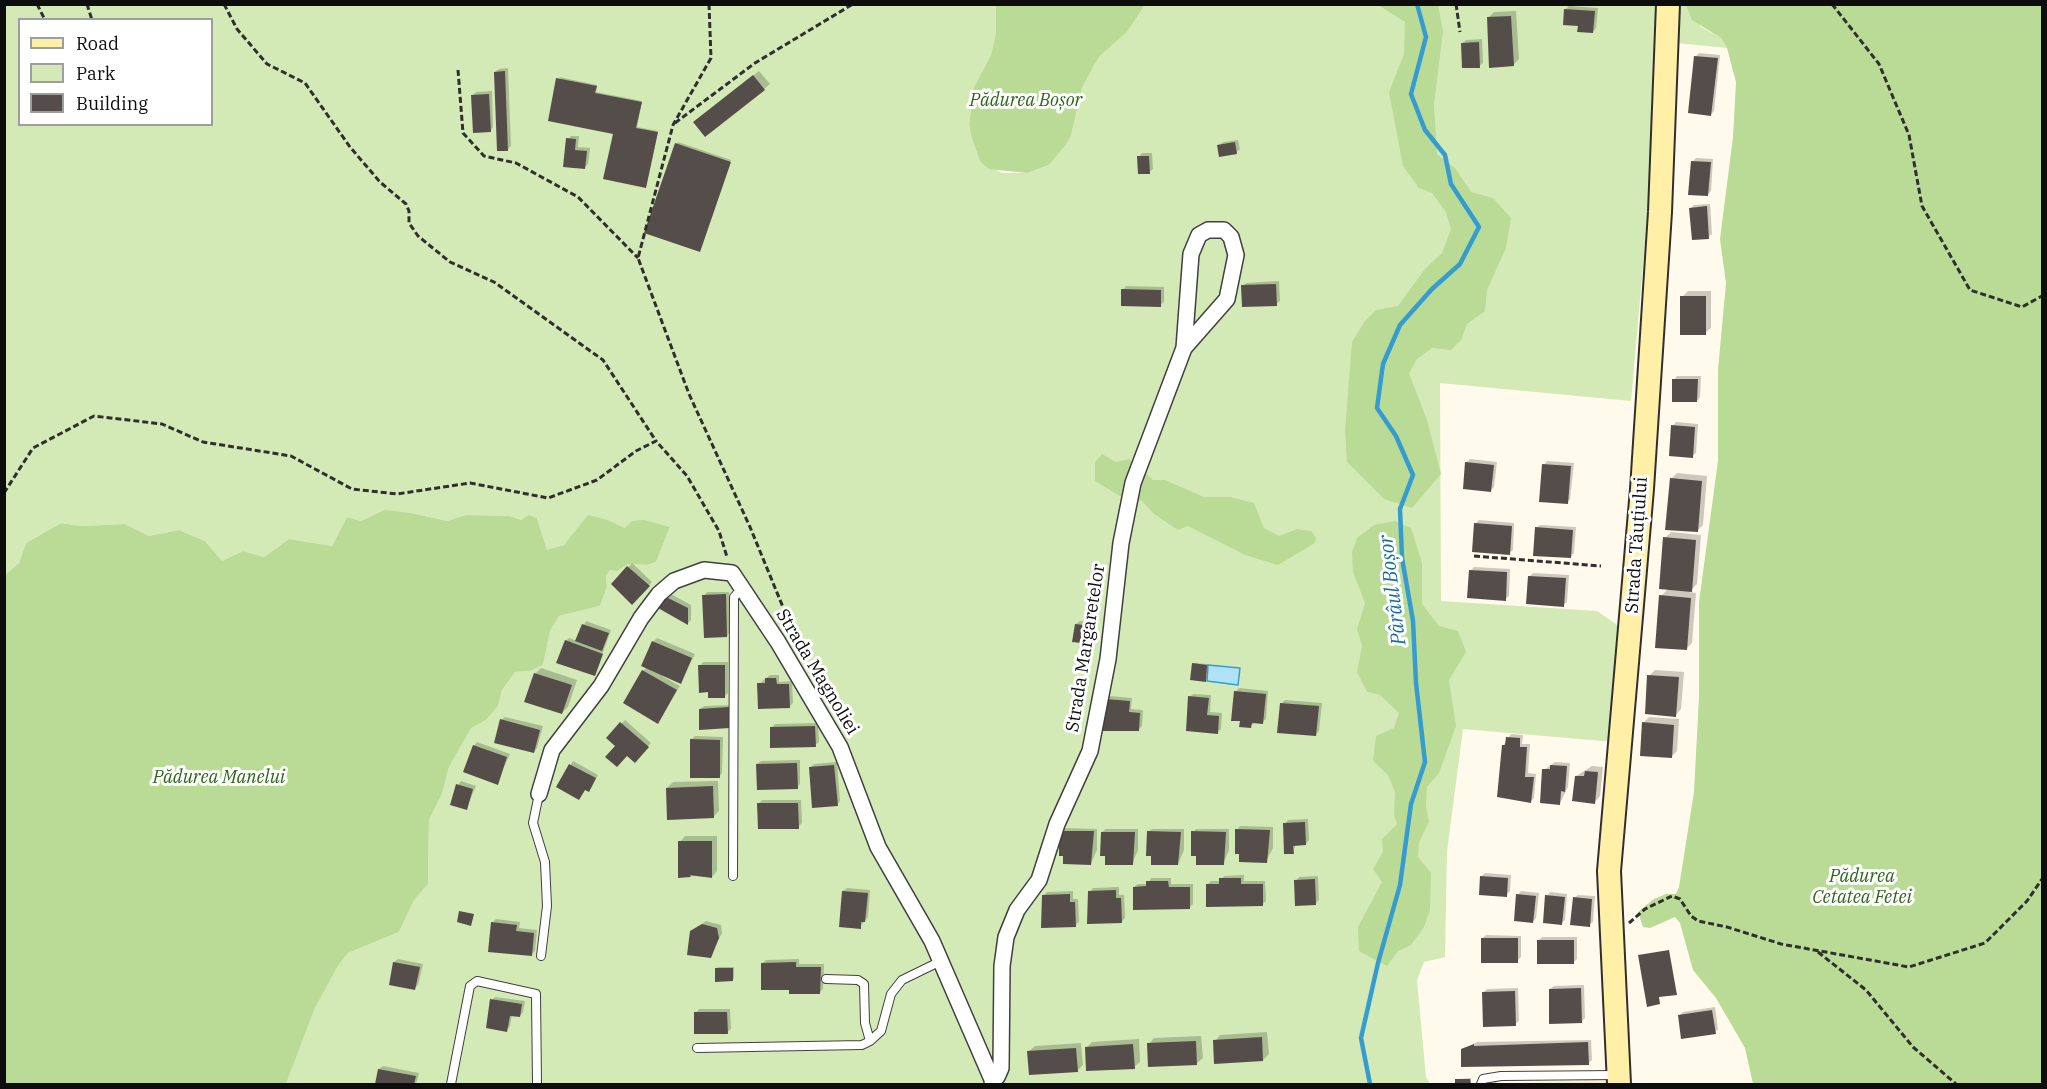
<!DOCTYPE html>
<html>
<head>
<meta charset="utf-8">
<style>
  body { margin:0 }
  #map { position:relative; width:2047px; height:1089px; overflow:hidden; background:#fffaec; font-family:"IBM Plex Serif",serif }
  canvas { display:block }
  .frame { position:absolute; inset:0; border:6px solid #0d0d0d; pointer-events:none }
  .legend { position:absolute; left:18px; top:18px; width:195px; height:108px; box-sizing:border-box; background:#fff; border:2px solid #9e9e9e; margin:0; padding:8px 10px; list-style:none; font-size:18px; color:#0d0d0d }
  .legend li { display:flex; align-items:center; gap:12px; height:30px }
  .legend b { width:30px; border:2px solid #9e9e9e }
</style>
</head>
<body>
<div id="map">
<canvas width="2047" height="1089"></canvas>
<div class="frame"></div>
<ul class="legend">
<li><b style="height:8px;background:#ffefa7"></b>Road</li>
<li><b style="height:16px;background:#d4eab6"></b>Park</li>
<li><b style="height:16px;background:#554d49"></b>Building</li>
</ul>
</div>
<script>
const context = document.querySelector('canvas').getContext('2d');
context.lineJoin = 'round';
function fillPath(path, color) {
  context.fillStyle = color;
  context.fill(path, 'evenodd');
}
function toPath(rows) {
  const path = new Path2D();
  for (const r of rows) {
    path.moveTo(r[0], r[1]);
    for (let i = 2; i < r.length; i += 2) path.lineTo(r[i], r[i + 1]);
  }
  return path;
}
function strokePath(path, color, width, dash) {
  context.strokeStyle = color;
  context.lineWidth = width;
  context.lineCap = dash ? 'butt' : 'round';
  context.setLineDash(dash || []);
  context.stroke(path);
}
function drawText(font, color, halo, rows, align = 'center') {
  context.font = font + ' "IBM Plex Serif",serif';
  context.lineWidth = 6;
  context.setLineDash([]);
  context.textBaseline = 'middle';
  context.strokeStyle = halo;
  context.fillStyle = color;
  for (const [text, x, y, turn = 0] of rows) {
    context.save();
    context.translate(x, y);
    context.rotate((+turn || 0) * Math.PI / 180);
    context.textAlign = isNaN(turn) ? turn : align;
    if (halo) context.strokeText(text, 0, 0);
    context.fillText(text, 0, 0);
    context.restore();
  }
}
const farmland = toPath([
  [1607,1079,1607,1084,1521,1084,1521,1083]
]);
const green = toPath([
  [5,5,996,5,996,32,991,55,974,87,969,124,971,136,980,161,1002,173,1027,173,1049,165,1065,146,1071,136,1082,88,1093,67,1100,56,1127,32,1145,5,1686,5,1701,27,1721,38,1727,48,1656,41,1649,199,1631,401,1440,383,1441,601,1597,611,1623,629,1614,742,1463,729,1447,852,1445,957,1424,962,1417,980,1426,1077,1430,1084,286,1084,315,1008,338,966,348,953,399,932,414,900,428,884,429,820,442,794,449,767,471,727,486,720,498,706,502,690,515,672,530,671,543,665,550,631,559,616,600,606,607,587,606,576,610,570,617,570,628,564,647,565,656,562,670,527,657,525,625,528,608,520,556,549,547,550,537,518,521,520,510,516,466,515,447,521,411,513,385,511,361,521,347,517,332,546,289,539,264,557,243,551,222,561,205,541,179,530,149,536,125,524,81,526,61,523,26,543,19,563,5,576],
  [20,20,212,20,212,124,20,124]
]);
const forest = toPath([
  [996,5,1145,5,1127,32,1100,56,1093,67,1082,88,1071,136,1065,146,1049,165,1027,173,989,169,980,161,971,136,969,124,974,87,991,55,996,32],
  [1378,5,1438,5,1443,31,1434,105,1437,154,1455,168,1471,192,1493,198,1511,218,1506,248,1487,290,1485,311,1467,324,1461,340,1451,350,1432,348,1417,359,1409,373,1427,420,1441,474,1412,508,1384,499,1347,462,1345,430,1352,342,1365,321,1376,310,1398,306,1425,269,1442,253,1451,229,1446,212,1432,193,1419,188,1403,166,1389,92,1404,54,1405,22],
  [1686,5,2042,5,2042,1084,1753,1084,1745,1048,1716,998,1693,970,1680,923,1675,917,1650,928,1643,927,1638,912,1654,899,1666,894,1676,894,1679,887,1694,792,1699,697,1699,602,1718,461,1718,370,1726,283,1720,239,1733,137,1736,82,1727,48,1721,38,1692,20],
  [1102,454,1116,462,1129,459,1153,480,1165,480,1204,497,1230,497,1254,503,1264,528,1279,536,1297,529,1311,531,1316,538,1315,543,1278,565,1245,555,1188,526,1178,530,1154,514,1142,501,1120,496,1095,481,1095,462],
  [385,510,411,513,447,521,466,515,510,516,521,520,529,515,537,518,547,550,564,545,588,515,608,520,625,528,632,521,644,520,670,527,656,562,647,565,628,564,617,571,610,570,606,576,607,587,600,606,559,616,550,631,543,665,530,671,515,672,502,690,498,706,486,720,471,728,449,767,442,794,429,820,428,884,414,900,399,932,348,953,338,966,315,1008,286,1084,5,1084,4,576,19,563,26,543,61,523,81,526,125,524,149,536,179,530,205,541,222,561,243,551,264,557,289,539,332,546,347,517,361,521],
  [1395,521,1411,528,1422,563,1422,604,1439,626,1458,631,1466,652,1449,680,1456,726,1439,773,1427,787,1426,806,1429,822,1419,842,1418,857,1431,873,1430,910,1424,927,1411,945,1398,951,1387,966,1359,951,1358,927,1382,882,1373,869,1383,852,1382,839,1397,824,1394,814,1395,792,1388,775,1373,761,1376,736,1394,728,1399,713,1380,695,1367,692,1357,672,1362,646,1357,629,1365,603,1353,572,1352,552,1357,538,1374,525]
]);
const water = toPath([
  [1208,665,1240,668,1238,685,1207,681,1208,665]
]);
const shadow = toPath([
  [1569,6,1598,8,1596,28,1593,32,1579,25,1566,9],
  [1516,11,1519,59,1513,65,1488,18,1494,12],
  [1482,39,1483,63,1479,66,1463,43,1466,40],
  [1699,53,1720,55,1714,111,1711,114,1696,56],
  [508,68,511,146,508,149,495,72,499,69],
  [759,71,770,84,764,89,701,117],
  [559,77,597,85,596,92,642,101,637,127,658,131,646,187,614,133],
  [492,91,493,127,490,131,473,95,476,92],
  [571,136,579,136,578,147,590,148,588,164,584,168,568,139],
  [1238,140,1240,149,1236,153,1219,145,1223,142],
  [678,142,731,160,701,249,676,144],
  [1142,153,1152,153,1153,169,1149,172,1139,157],
  [1696,158,1713,159,1711,191,1707,195,1692,162],
  [1710,204,1712,234,1708,237,1691,208,1694,205],
  [1279,281,1280,301,1276,304,1243,286,1246,283],
  [1126,286,1164,287,1164,302,1160,305,1123,290],
  [1688,291,1711,291,1711,328,1705,333,1682,297],
  [1677,376,1701,376,1700,397,1697,401,1674,380],
  [1676,422,1698,424,1696,453,1692,456,1673,426],
  [1470,459,1497,462,1494,487,1491,490,1466,463],
  [1547,461,1574,463,1570,499,1567,503,1544,465],
  [1677,473,1707,476,1703,525,1697,531,1671,479],
  [1479,520,1514,523,1513,550,1509,553,1475,524],
  [1540,525,1576,527,1574,553,1570,557,1536,528],
  [1671,532,1701,535,1697,584,1689,592,1696,593,1692,643,1687,648,1661,596,1668,589,1665,538],
  [632,563,652,582,632,603,613,584],
  [1474,567,1510,569,1509,596,1505,599,1471,570],
  [1533,573,1569,575,1567,602,1563,605,1529,577],
  [707,592,729,592,730,632,727,636,704,596],
  [669,593,691,605,691,620,688,623,660,607],
  [586,621,611,630,595,674,566,641,569,638,577,641],
  [1080,621,1096,623,1094,639,1091,643,1076,624],
  [657,638,695,654,681,682,663,674,662,676,680,686,658,722,643,671,647,667,653,642],
  [703,662,728,662,728,693,725,696,709,691,700,666],
  [1194,663,1208,664,1205,680,1193,664],
  [541,668,577,680,568,707,562,713,535,674],
  [1655,670,1684,672,1681,709,1676,715,1649,676],
  [770,675,779,675,779,682,792,681,793,703,789,707,759,684],
  [1239,688,1268,691,1266,719,1262,722,1254,723,1250,726,1235,692],
  [1193,694,1211,695,1210,712,1222,713,1221,729,1217,732,1190,697],
  [1110,696,1132,698,1131,709,1143,710,1142,726,1138,730,1106,700],
  [1285,700,1322,703,1319,731,1316,734,1281,704],
  [732,705,732,723,729,727,700,709,704,706],
  [505,717,543,726,537,748,534,752,501,720],
  [1649,717,1679,719,1677,751,1672,756,1643,723],
  [625,720,651,743,635,761,608,738],
  [818,723,819,742,815,745,772,727,775,724],
  [1511,734,1523,735,1522,744,1530,744,1528,773,1536,774,1534,798,1531,801,1503,746],
  [695,736,723,737,722,773,719,777,691,740],
  [477,742,510,754,497,783,474,746],
  [800,760,800,784,797,787,757,764,761,761],
  [573,761,598,775,592,787,588,790,586,789,579,798,558,786],
  [837,762,840,801,837,805,810,768,814,764],
  [1555,762,1570,763,1568,787,1560,803,1544,770],
  [1592,766,1603,767,1600,796,1595,802,1576,776],
  [461,781,476,786,466,809,458,785],
  [718,781,719,811,713,817,667,788,673,782],
  [762,800,801,800,802,823,798,827,759,804],
  [1308,819,1309,840,1306,844,1296,844,1293,852,1285,824,1288,820],
  [1240,826,1273,827,1273,848,1266,861,1237,830],
  [1064,828,1097,829,1097,850,1091,863,1061,832],
  [1106,829,1138,829,1138,850,1132,864,1102,832],
  [1152,829,1184,829,1184,850,1178,864,1148,832],
  [1196,829,1229,829,1229,850,1223,864,1193,832],
  [685,836,717,836,717,871,712,877,690,876,680,842],
  [1485,873,1511,875,1510,891,1506,895,1482,876],
  [1244,875,1244,881,1265,881,1266,901,1262,905,1207,885,1211,881,1221,881,1224,876],
  [1318,876,1319,900,1316,903,1296,881,1299,877],
  [1151,878,1171,878,1171,884,1193,884,1193,904,1189,908,1134,887,1138,884,1148,884],
  [1119,887,1119,895,1124,895,1125,918,1121,922,1088,923,1090,892,1093,888],
  [847,888,870,890,868,917,860,927,843,891],
  [1073,891,1073,899,1078,899,1079,922,1075,925,1043,926,1044,895,1047,892],
  [1521,891,1539,893,1536,918,1533,922,1518,895],
  [1550,892,1567,894,1565,920,1561,923,1547,896],
  [1578,895,1595,896,1593,922,1589,925,1574,898],
  [496,919,520,922,519,928,537,930,535,951,531,955,493,922],
  [706,921,721,925,722,933,710,956,692,931],
  [1486,935,1521,936,1521,957,1517,961,1482,939],
  [1542,937,1577,937,1577,959,1573,963,1538,941],
  [398,959,423,964,418,985,415,988,394,962],
  [799,959,799,964,824,964,823,989,820,992,791,989,763,963,766,960],
  [718,967,734,967,734,979,717,968],
  [1584,985,1585,1018,1582,1021,1550,989,1554,986],
  [1518,988,1519,1021,1515,1024,1484,992,1487,989],
  [495,997,525,1001,523,1012,520,1016,512,1014,510,1026,507,1030,492,1000],
  [1715,1007,1718,1029,1715,1032,1679,1016,1683,1012],
  [699,1009,730,1009,731,1029,727,1032,696,1013],
  [1267,1032,1269,1054,1263,1060,1215,1041,1220,1035],
  [1201,1036,1203,1058,1197,1063,1149,1044,1154,1038],
  [1139,1039,1140,1062,1134,1067,1086,1048,1092,1042],
  [1591,1040,1592,1060,1588,1064,1463,1050,1477,1042],
  [1081,1043,1083,1065,1077,1071,1029,1051,1035,1046],
  [383,1066,419,1073,416,1084,376,1084,379,1069],
  [1471,1078,1471,1084,1456,1084,1458,1079],
  [1495,1079,1497,1084,1486,1084,1487,1081]
]);
const stream = toPath([
  [1370,1084,1361,1038,1378,963,1400,885,1411,804,1425,762,1416,683,1413,621,1402,558,1400,509,1413,475,1396,436,1377,408,1383,364,1400,325,1432,289,1460,264,1479,227,1451,184,1445,155,1425,130,1411,94,1426,37,1417,4]
]);
const building = toPath([
  [1564,9,1595,11,1593,33,1577,32,1578,26,1563,25],
  [1511,16,1514,66,1489,68,1487,17],
  [1479,42,1480,68,1462,68,1461,43],
  [1694,56,1718,58,1711,116,1688,113],
  [505,71,508,151,497,151,494,72],
  [753,75,765,90,705,137,693,122],
  [556,78,597,86,595,93,642,102,636,128,658,132,646,188,603,179,613,134,548,121],
  [489,94,491,132,473,133,471,95],
  [566,138,576,139,575,150,587,151,585,169,563,167],
  [1235,142,1237,154,1219,157,1217,145],
  [675,143,731,162,700,252,644,233],
  [1137,156,1149,156,1150,174,1138,174],
  [1691,161,1711,162,1708,196,1688,195],
  [1707,206,1709,239,1692,240,1689,208],
  [1276,284,1277,306,1242,307,1241,285],
  [1121,289,1161,290,1161,307,1121,306],
  [1680,296,1706,296,1706,335,1680,335],
  [1672,379,1698,379,1697,402,1672,402],
  [1671,425,1695,427,1693,458,1669,456],
  [1465,462,1494,465,1491,492,1463,489],
  [1542,464,1571,466,1568,504,1539,502],
  [1670,478,1702,481,1698,532,1665,530],
  [1474,523,1512,526,1510,555,1472,552],
  [1535,527,1573,530,1571,558,1533,556],
  [1663,537,1696,540,1692,592,1659,589],
  [627,566,650,586,632,605,611,584],
  [1469,570,1507,572,1506,601,1467,598],
  [1528,576,1566,578,1564,607,1526,604],
  [726,594,727,637,704,638,702,595],
  [1659,595,1691,598,1687,650,1655,648],
  [664,596,688,608,688,625,658,608],
  [582,624,609,633,602,651,575,641],
  [1075,624,1093,626,1091,644,1072,642],
  [565,640,603,654,595,676,556,663],
  [652,641,692,658,681,684,641,666],
  [1192,663,1207,665,1206,682,1190,680],
  [698,665,725,665,725,698,708,698,708,692,699,693],
  [642,670,677,690,658,724,623,703],
  [534,673,572,685,562,714,524,702],
  [1647,675,1679,677,1676,717,1645,714],
  [765,678,776,678,777,684,789,684,790,708,758,709,757,683,765,683],
  [1234,691,1266,694,1263,724,1252,723,1251,728,1239,727,1240,721,1231,721],
  [1188,696,1209,698,1207,715,1219,716,1218,734,1186,731],
  [1105,699,1130,701,1129,712,1140,713,1139,731,1102,731],
  [1280,703,1319,706,1316,736,1277,733],
  [729,707,730,728,699,730,699,709],
  [500,719,540,730,534,753,494,743],
  [620,722,649,747,635,763,627,756,617,767,605,757,615,746,606,738],
  [1642,722,1674,725,1672,758,1640,756],
  [815,726,816,747,770,748,770,727],
  [1506,737,1520,738,1520,747,1527,747,1525,777,1534,777,1531,803,1497,797,1502,745,1505,745],
  [690,739,720,740,720,778,690,778],
  [473,745,507,757,498,785,463,772],
  [797,763,798,789,757,790,756,764],
  [569,764,596,778,589,792,585,790,579,800,556,787],
  [834,765,838,806,812,808,809,767],
  [1550,765,1567,766,1565,792,1561,791,1560,805,1540,803,1542,769,1550,769],
  [1585,771,1598,772,1595,804,1572,801,1575,776,1584,776],
  [456,784,473,789,467,810,450,805],
  [713,786,714,818,667,820,666,788],
  [757,803,798,803,799,829,758,829],
  [1305,822,1306,845,1293,846,1294,854,1284,854,1283,823],
  [1235,829,1270,830,1267,863,1239,862,1239,854,1235,854],
  [1059,831,1094,831,1091,865,1063,864,1063,856,1059,856],
  [1147,831,1181,832,1178,865,1151,865,1151,856,1146,856],
  [1191,831,1226,832,1224,865,1196,865,1196,856,1191,856],
  [1101,832,1135,832,1133,865,1105,865,1105,856,1100,856],
  [678,841,712,841,712,878,690,875,691,877,678,878],
  [1480,876,1508,878,1507,897,1479,895],
  [1219,878,1241,878,1241,884,1263,884,1263,906,1206,907,1206,884,1219,884],
  [1315,879,1316,905,1295,906,1294,880],
  [1146,881,1168,881,1169,887,1190,887,1190,909,1133,910,1133,887,1146,886],
  [1116,890,1116,898,1121,898,1122,923,1087,924,1088,891],
  [842,891,868,893,865,922,861,922,861,929,839,927],
  [1070,894,1070,902,1075,902,1076,927,1041,928,1042,895],
  [1516,894,1536,896,1533,923,1514,921],
  [1545,895,1565,897,1562,925,1543,923],
  [1573,897,1592,899,1590,927,1570,925],
  [459,911,474,914,471,926,457,922],
  [491,922,517,925,516,931,534,933,532,956,488,952],
  [702,924,717,928,719,938,711,958,687,955,690,931],
  [1481,938,1518,938,1518,963,1481,963],
  [1537,940,1574,940,1574,964,1537,964],
  [1669,950,1677,995,1659,997,1660,1004,1647,1007,1638,955],
  [393,962,420,967,415,990,389,985],
  [796,962,796,967,821,967,820,994,789,994,789,990,761,990,761,963],
  [715,968,733,968,733,981,715,982],
  [1581,988,1582,1023,1549,1024,1549,989],
  [1515,991,1516,1026,1483,1027,1482,992],
  [490,999,522,1004,520,1017,510,1016,507,1032,486,1028],
  [1712,1010,1716,1034,1681,1039,1678,1015],
  [694,1012,727,1012,728,1034,694,1034],
  [1262,1037,1263,1061,1214,1064,1213,1040],
  [1196,1041,1197,1065,1148,1067,1147,1043],
  [1588,1042,1589,1065,1461,1067,1461,1049,1474,1044,1474,1046],
  [1133,1044,1135,1069,1086,1071,1085,1047],
  [1076,1048,1078,1072,1029,1075,1027,1051],
  [378,1069,416,1076,414,1084,375,1084],
  [1455,1079,1470,1079,1471,1084,1455,1084]
]);
const path = toPath([
  [37,4,45,20],
  [87,4,92,20],
  [224,4,237,29,267,64,305,83,350,147,380,182,406,204,409,211,409,223,418,236,450,262,494,282,603,360,656,441],
  [709,4,711,58,673,125,638,258,689,394,750,527,799,646],
  [1456,4,1460,32],
  [1832,4,1879,64,1909,135,1922,206,1970,290,2022,307,2042,296],
  [458,70,463,133,484,156,516,163,578,197,638,258],
  [675,123,755,63,853,4],
  [4,493,33,448,94,416,162,424,203,442,291,456,352,489,397,494,470,483,548,498,597,480,636,451,656,441,687,476,719,531,727,557],
  [1474,556,1601,566],
  [1629,923,1645,909,1672,896,1680,899,1691,916,1698,921,1727,927,1781,944,1909,967,1985,943,2027,901,2042,879],
  [1818,952,1866,990,1913,1047,1956,1084]
]);
const lane = toPath([
  [539,794,533,823,545,862,547,906,541,956],
  [733,876,734,597,742,588],
  [826,979,858,980,864,984,865,1023,870,1041],
  [697,1048,862,1045,870,1041,881,1031,891,994,902,980,941,961],
  [451,1084,470,986,477,981,536,994,537,1084],
  [1481,1084,1483,1079,1501,1076,1617,1075]
]);
const street = toPath([
  [539,794,552,750,601,686,641,618,659,594,674,581,704,570,732,573,778,642,840,747,878,847,932,941,994,1084],
  [992,1081,997,1077,1001,1068,1002,966,1006,937,1017,910,1039,880,1057,824,1090,751,1108,659,1121,543,1133,483,1184,348,1191,254,1199,235,1208,230,1224,230,1231,237,1236,255,1227,299,1184,348]
]);
const secondary = toPath([
  [1619,1084,1609,871,1642,489,1660,212,1668,4]
]);
const parkNames = [
  ["Pădurea Boșor",1026,101],
  ["Pădurea Manelui",219,778],
  ["Pădurea",1862,877],
  ["Cetatea Fetei",1862,898]
];
const streetNames = [
  ["Strada Tăuțiului",1637,545,-86],
  ["Strada Margaretelor",1086,648,-81],
  ["Strada Magnoliei",817,672,59]
];
const waterNames = [
  ["Pârâul Boșor",1393,590,-97]
];
fillPath(farmland, '#f5efcc');
fillPath(green, '#d4eab6');
fillPath(forest, '#b9db95');
fillPath(water, '#b0e1f7');
strokePath(water, '#369ccf', 1.5);
fillPath(shadow, '#0003');
strokePath(stream, '#369ccf', 4.5);
fillPath(building, '#554d49');
strokePath(lane, '#404040', 10);
strokePath(street, '#404040', 18);
strokePath(secondary, '#2f2f2f', 26);
strokePath(path, '#2f2f2f', 3, [6, 3]);
strokePath(lane, '#fff', 8);
strokePath(street, '#fff', 15);
strokePath(secondary, '#ffefa7', 22);
drawText('italic 18px', '#30651c', '#fff', parkNames);
drawText('18px', '#0d0d0d', '#fff', streetNames);
drawText('italic 20px', '#146ca0', '#fff', waterNames);
</script>
</body>
</html>
